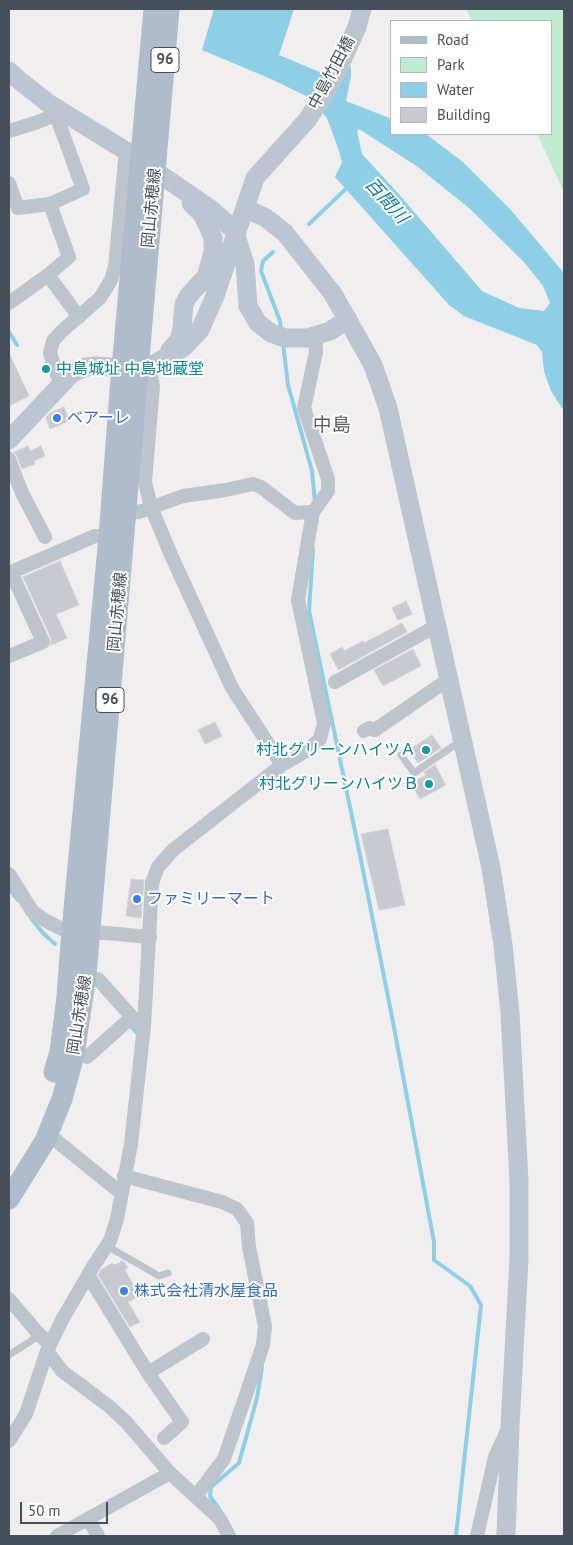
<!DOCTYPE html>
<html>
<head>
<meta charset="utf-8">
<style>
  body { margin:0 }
  #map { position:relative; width:573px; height:1545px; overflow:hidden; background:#f0eeee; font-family:"PT Sans",sans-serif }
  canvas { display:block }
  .frame { position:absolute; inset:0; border:10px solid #47505a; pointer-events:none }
  .legend { position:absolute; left:390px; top:20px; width:162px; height:115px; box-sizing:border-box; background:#fff; border:1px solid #b5b9bd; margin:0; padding:6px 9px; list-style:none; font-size:15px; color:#47505a }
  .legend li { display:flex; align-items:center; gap:10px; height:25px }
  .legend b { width:25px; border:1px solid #b5b9bd }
  .scale { position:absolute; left:20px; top:1502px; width:88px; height:22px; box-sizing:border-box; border:2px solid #47505a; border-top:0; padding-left:6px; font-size:15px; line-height:18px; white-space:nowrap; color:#47505a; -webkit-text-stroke:4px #fff; paint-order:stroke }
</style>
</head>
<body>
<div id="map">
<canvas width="573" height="1545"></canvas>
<div class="frame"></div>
<ul class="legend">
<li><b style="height:6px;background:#afbccb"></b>Road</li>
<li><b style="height:14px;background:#bfebd2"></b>Park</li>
<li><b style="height:14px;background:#8fcfe6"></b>Water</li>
<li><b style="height:14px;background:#c8cad0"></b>Building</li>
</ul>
<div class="scale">50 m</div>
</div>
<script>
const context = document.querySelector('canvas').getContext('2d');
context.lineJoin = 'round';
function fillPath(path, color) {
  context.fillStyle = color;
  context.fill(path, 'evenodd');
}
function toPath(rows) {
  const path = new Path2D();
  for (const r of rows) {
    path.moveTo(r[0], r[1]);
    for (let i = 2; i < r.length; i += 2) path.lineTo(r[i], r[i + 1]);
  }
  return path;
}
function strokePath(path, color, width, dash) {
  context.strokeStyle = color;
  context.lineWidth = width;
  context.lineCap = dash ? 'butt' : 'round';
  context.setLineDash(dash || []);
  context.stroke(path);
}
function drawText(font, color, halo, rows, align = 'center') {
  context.font = font + ' "PT Sans","Noto Sans JP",sans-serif';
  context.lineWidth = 4;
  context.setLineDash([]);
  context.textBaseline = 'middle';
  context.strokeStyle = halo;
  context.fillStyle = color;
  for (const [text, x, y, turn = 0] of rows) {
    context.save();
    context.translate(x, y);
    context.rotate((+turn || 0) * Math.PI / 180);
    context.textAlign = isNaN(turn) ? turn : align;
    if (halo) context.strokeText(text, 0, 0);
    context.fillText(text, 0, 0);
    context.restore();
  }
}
const green = toPath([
  [466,9,564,9,564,192,537,134,552,134,552,21,472,21]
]);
const water = toPath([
  [214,9,294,9,279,55,327,75,345,63,351,67,351,76,346,101,392,119,392,134,426,134,463,162,510,209,564,273,564,411,551,391,544,371,542,352,537,345,464,316,449,305,335,177,342,162,338,148,327,118,308,97,271,79,202,50],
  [359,129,418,167,469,208,524,262,543,286,550,303,544,311,519,308,482,291,397,192,362,154,357,131]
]);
const stream = toPath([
  [309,224,349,186],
  [273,252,263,261,261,271,280,321,281,331],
  [9,332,17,345],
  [283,343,288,385,312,471,315,502],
  [313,549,309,611,360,855,393,1022,434,1242,434,1260,470,1286,481,1305,456,1536],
  [9,889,18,900],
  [31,918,42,932,55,944],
  [129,1024,137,1033,140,1034],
  [223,1515,210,1496,211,1487,239,1463,257,1398,262,1367]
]);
const building = toPath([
  [9,353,29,396,9,406,9,353],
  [64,407,69,421,50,429,46,418,50,413,64,407],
  [28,446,30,451,41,446,45,456,34,461,35,464,22,469,17,456,14,452,28,446],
  [60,561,79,605,56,614,67,638,51,645,51,638,23,577,60,561],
  [406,601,412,614,398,620,392,608,406,601],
  [402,623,407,632,338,670,330,654,342,647,344,651,363,641,364,643,402,623],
  [413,649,421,666,383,686,374,670,413,649],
  [215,722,222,736,205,744,198,730,215,722],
  [432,735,441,748,418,763,409,750,432,735],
  [435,765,446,785,420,799,411,783,426,775,424,772,435,765],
  [388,829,405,905,379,910,361,834,388,829],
  [131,879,144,880,141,918,126,916,131,879],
  [122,1261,125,1263,128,1268,125,1270,140,1296,128,1302,140,1322,130,1327,98,1275,101,1270,112,1263,115,1265,122,1261]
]);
const lane = toPath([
  [401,755,414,773,462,740],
  [107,1246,159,1276,168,1273],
  [9,1355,40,1335]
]);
const street = toPath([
  [9,131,35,123,63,112],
  [9,183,18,208,50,204,69,257,48,275],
  [50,204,83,189,56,115],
  [9,303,48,275,79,317],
  [149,367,153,386,145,482,151,507,171,555,232,688,282,765],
  [62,382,57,375,50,353,53,341,62,331,100,298,111,280,115,267,126,151],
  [9,459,22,493,45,537],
  [127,510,139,512,183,496,226,490,253,484,261,487,295,513,313,512],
  [9,573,95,536,109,537],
  [9,656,43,642,11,572],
  [335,682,436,626],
  [364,731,369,728,375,730,449,679],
  [9,874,32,911,43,919,54,925,62,929,72,930,150,937],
  [98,979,132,1017,144,1026],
  [87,1057,132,1017],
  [48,1134,121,1193],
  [124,1176,222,1202,237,1209,247,1223,249,1247,265,1326,263,1345,224,1459,196,1496],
  [88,1275,148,1373,203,1339],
  [9,1299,37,1332,50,1345],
  [47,1351,62,1371,110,1407,127,1423,170,1473,220,1519,229,1536],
  [148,1373,182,1422,164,1438],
  [9,1441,26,1414,47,1351,62,1320,94,1265,110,1241,117,1219,131,1144,144,1026,152,883,158,867,173,850,282,765,308,750,320,739,324,723,298,600,313,512,328,491,328,479,304,408,316,352,315,336],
  [88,1519,98,1536],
  [57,1536,170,1473],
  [477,1536,495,1457,507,1431]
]);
const secondary = toPath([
  [9,71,20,81,48,103,126,151,212,210,234,230,245,264,248,306,258,323,271,333,285,338,307,338,330,331,348,319],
  [245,208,266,218,285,233,333,294,373,365,388,408,491,868,503,945,510,1013,519,1181,519,1258,510,1426,506,1536],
  [170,350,179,340,182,328,184,304,189,295,206,277,213,252,213,238,209,228,202,214,191,203],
  [9,440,72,373,86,367,96,366,138,369,149,367,184,347,200,330,215,296,255,178,308,119,335,76,357,27,362,9]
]);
const primary = toPath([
  [54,1072,60,1052,67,997,72,930,109,537,120,391,154,9],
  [9,1199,45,1141,62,1099,74,1055,86,975,169,9]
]);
const markers = [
  [46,369,5,"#0f9aa8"],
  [57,418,5,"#3f7fe0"],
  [426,750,5,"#0f9aa8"],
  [429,784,5,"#0f9aa8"],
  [137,899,5,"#3f7fe0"],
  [124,1291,5,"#3f7fe0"]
];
const shields = [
  [165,60,28],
  [110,700,28]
];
const shieldNames = [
  ["96",165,60],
  ["96",110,700]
];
const streetNames = [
  ["中島竹田橋",332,73,-62],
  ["岡山赤穂線",152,208,-85],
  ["岡山赤穂線",118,612,-85],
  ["岡山赤穂線",80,1015,-81]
];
const cultureNames = [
  ["中島城址 中島地蔵堂",56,369,"left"],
  ["村北グリーンハイツＡ",416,750],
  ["村北グリーンハイツＢ",419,784]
];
const shopNames = [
  ["ベアーレ",67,418],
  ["ファミリーマート",147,899],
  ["株式会社清水屋食品",134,1291]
];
const waterNames = [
  ["百間川",386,201,48]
];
const quarterNames = [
  ["中島",332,426]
];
fillPath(green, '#bfebd2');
fillPath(water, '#8fcfe6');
strokePath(stream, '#8fcfe6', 4);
fillPath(building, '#c8cad0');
strokePath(building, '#d2d4d9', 1);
strokePath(lane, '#bdc4cc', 7);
strokePath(street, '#bdc4cc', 14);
strokePath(secondary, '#bdc5d1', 19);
strokePath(primary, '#afbccb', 21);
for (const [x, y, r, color] of markers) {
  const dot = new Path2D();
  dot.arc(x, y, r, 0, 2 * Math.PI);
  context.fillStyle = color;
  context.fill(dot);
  strokePath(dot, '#fff', 2);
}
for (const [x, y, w] of shields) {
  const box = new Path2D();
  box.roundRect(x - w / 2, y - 12.5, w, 25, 4);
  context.fillStyle = '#fff';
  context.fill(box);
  strokePath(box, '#47505a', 1);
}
drawText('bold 15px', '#47505a', null, shieldNames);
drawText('16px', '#47505a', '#fff', streetNames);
drawText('16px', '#0d838f', '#fff', cultureNames, 'right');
drawText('16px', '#366cbe', '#fff', shopNames, 'left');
drawText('italic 18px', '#167b9f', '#fff', waterNames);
drawText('19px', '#5b5e62', '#fff', quarterNames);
</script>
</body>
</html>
